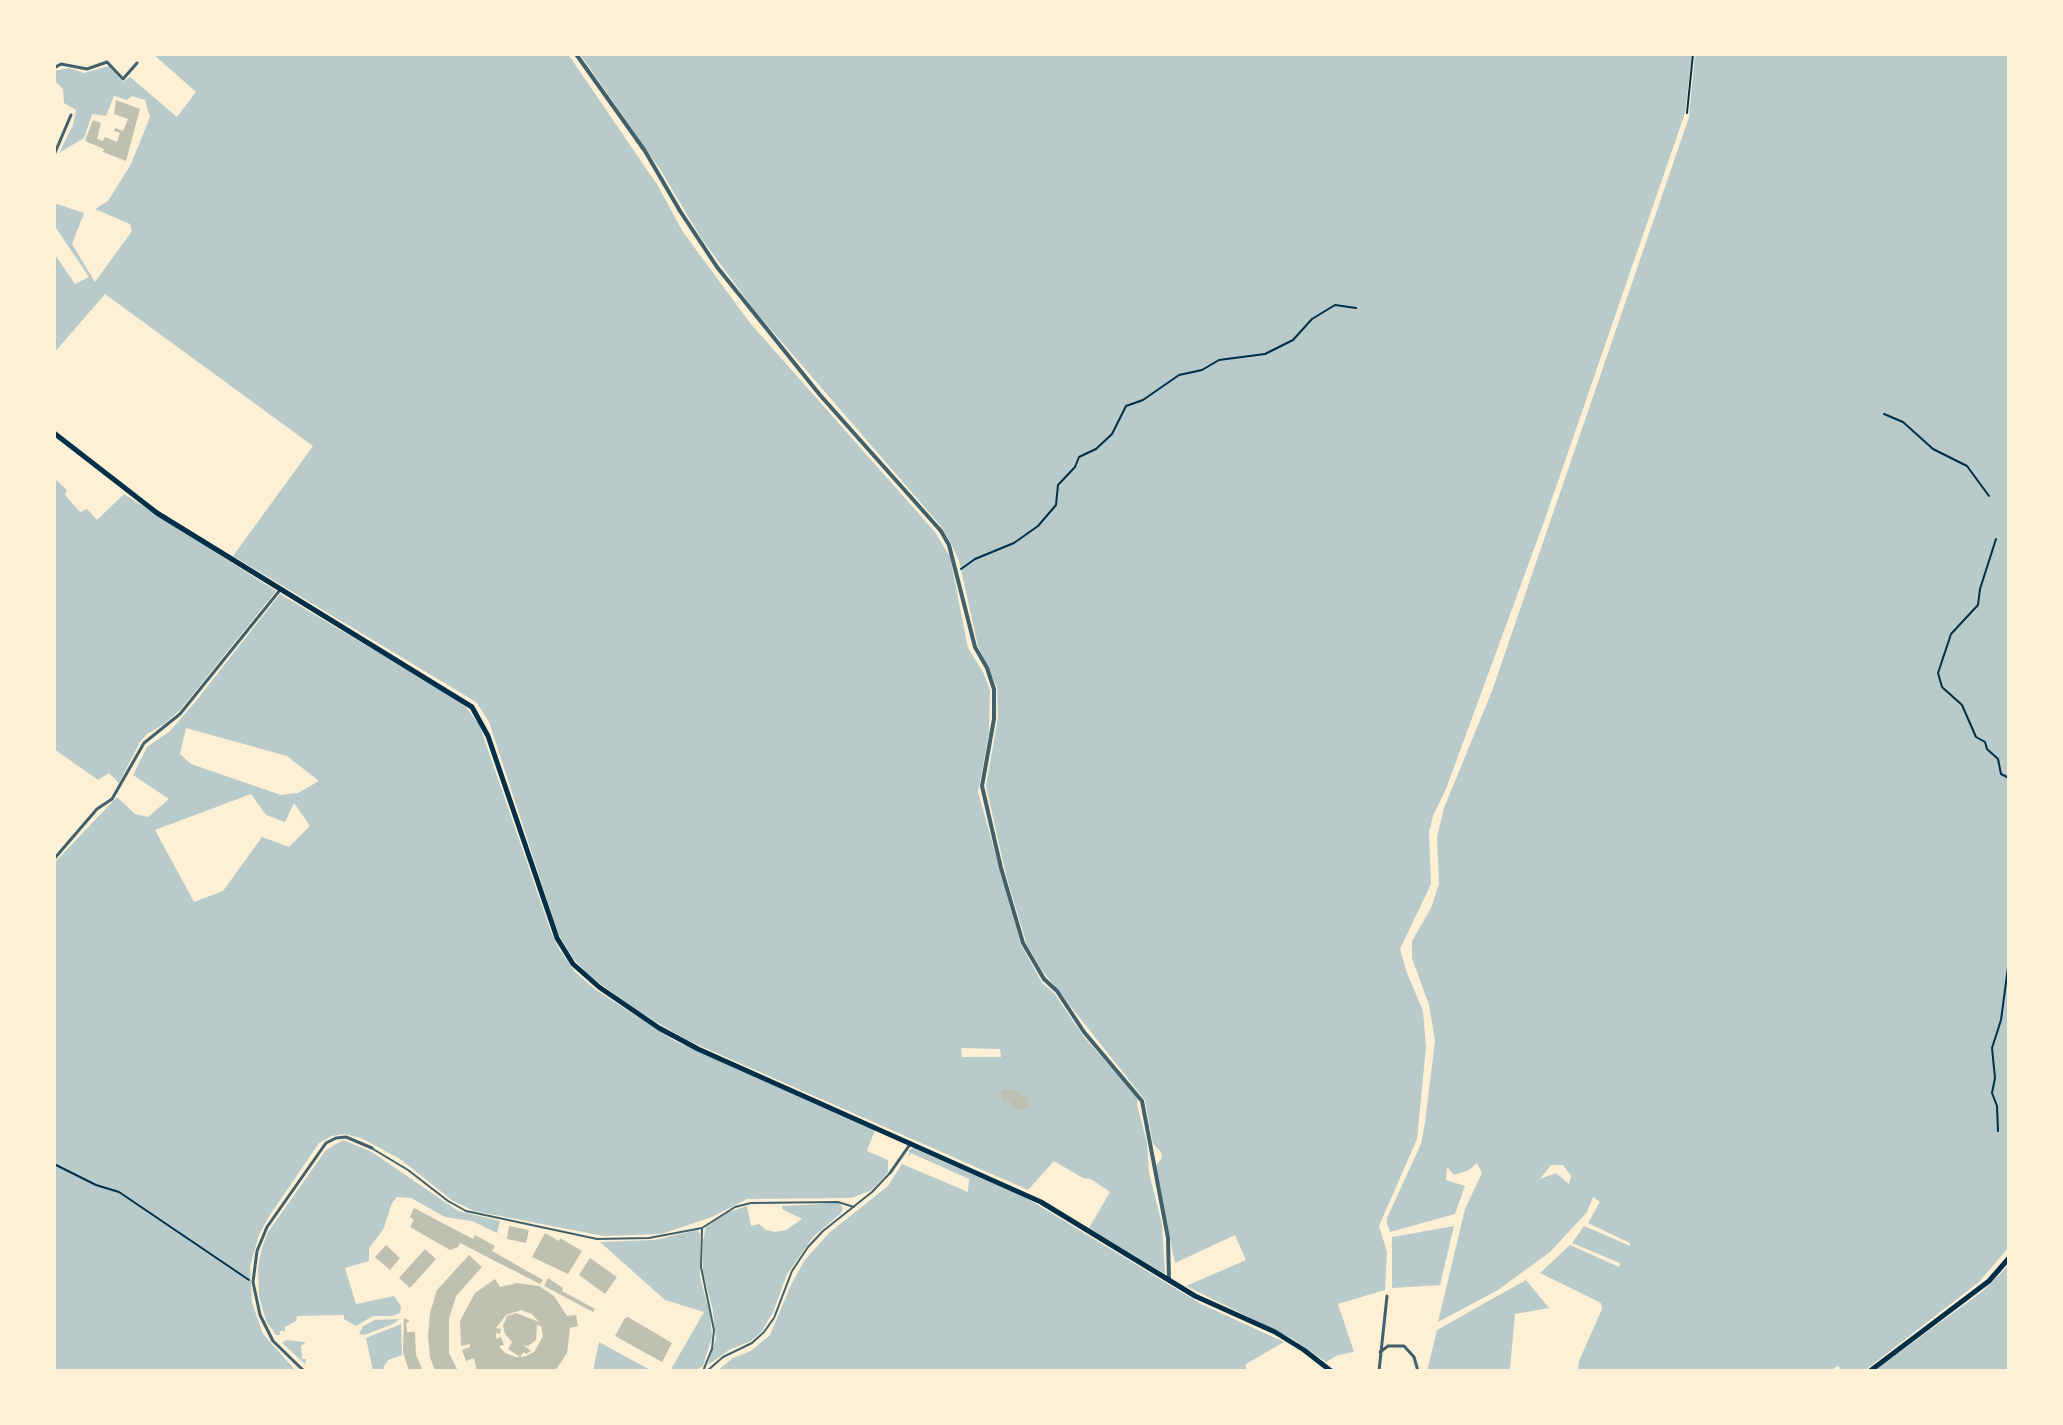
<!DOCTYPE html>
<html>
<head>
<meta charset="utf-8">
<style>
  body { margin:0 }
  #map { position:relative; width:2063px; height:1425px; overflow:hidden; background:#fdf0d5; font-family:"Noto Serif",serif }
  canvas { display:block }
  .frame { position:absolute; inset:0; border:56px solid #fdf0d5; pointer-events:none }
</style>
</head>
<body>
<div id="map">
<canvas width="2063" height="1425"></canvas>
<div class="frame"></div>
</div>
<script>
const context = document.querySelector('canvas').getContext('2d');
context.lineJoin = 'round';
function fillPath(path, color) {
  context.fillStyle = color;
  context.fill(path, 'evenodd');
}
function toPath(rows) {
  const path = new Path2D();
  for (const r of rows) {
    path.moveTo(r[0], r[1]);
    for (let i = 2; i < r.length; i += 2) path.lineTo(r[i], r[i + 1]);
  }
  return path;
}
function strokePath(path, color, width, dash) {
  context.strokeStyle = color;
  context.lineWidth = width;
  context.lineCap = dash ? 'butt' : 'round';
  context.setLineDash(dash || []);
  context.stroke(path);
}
const green = toPath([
  [153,54,568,54,658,186,683,232,750,323,935,532,950,557,968,648,983,672,990,690,989,732,978,792,1021,945,1042,983,1054,993,1084,1037,1138,1098,1137,1105,1147,1143,1149,1173,1162,1224,1165,1274,1089,1228,1110,1192,1091,1179,1083,1178,1054,1161,1028,1190,687,1040,638,1011,588,975,573,958,558,933,489,722,476,702,233,556,313,446,105,294,54,353,54,253,75,284,89,277,54,225,54,203,84,213,72,244,95,282,132,231,130,224,95,209,108,201,131,164,150,117,145,100,132,96,127,100,114,96,106,116,92,114,84,138,59,153,73,125,76,110,64,103,63,89,54,80,54,71,69,68,84,73,109,66,123,82,130,77,177,117,196,92],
  [961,1048,1000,1049,1001,1057,962,1057],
  [580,54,1692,54,1685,113,1545,519,1446,789,1433,816,1429,832,1431,884,1400,949,1407,973,1423,1011,1426,1047,1417,1139,1379,1226,1387,1252,1385,1290,1338,1304,1354,1352,1338,1355,1326,1362,1293,1339,1186,1286,1246,1260,1235,1235,1175,1263,1155,1167,1162,1158,1161,1152,1153,1144,1145,1100,1041,969,1027,945,1006,875,986,786,998,717,997,687,978,646,959,561,950,541,940,525,755,311,701,238,660,169],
  [1695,54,2009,54,2009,1247,1979,1282,1864,1371,1843,1371,1838,1366,1829,1371,1578,1371,1579,1361,1602,1309,1601,1303,1540,1273,1570,1245,1619,1267,1620,1263,1572,1243,1584,1226,1630,1246,1630,1243,1588,1223,1600,1202,1593,1197,1587,1212,1550,1252,1498,1290,1438,1322,1465,1209,1482,1173,1477,1163,1469,1170,1454,1175,1447,1167,1446,1180,1465,1186,1455,1214,1390,1232,1387,1224,1387,1218,1421,1144,1425,1122,1435,1041,1429,1005,1412,958,1412,941,1431,908,1439,884,1437,837,1444,808,1492,691,1689,117],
  [1551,1165,1563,1165,1571,1176,1569,1184,1556,1173,1540,1179],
  [54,478,67,490,65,495,80,512,87,509,97,520,124,494,276,591,180,710,164,724,147,734,140,742,119,783,109,773,98,780,54,749],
  [280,594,441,690,466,707,479,724,551,932,559,949,575,972,596,990,675,1041,875,1130,867,1151,888,1160,888,1172,880,1181,870,1191,851,1198,747,1199,712,1217,661,1234,604,1236,474,1211,453,1201,400,1159,361,1138,345,1134,332,1136,319,1143,268,1218,259,1235,250,1266,252,1303,263,1334,296,1371,54,1371,54,863,117,797,135,814,148,817,169,799,133,775,147,747,170,731,196,701],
  [186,728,287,756,319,781,298,793,281,795,191,764,180,754],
  [251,794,266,815,285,822,294,803,310,826,289,847,262,837,223,891,194,902,155,830],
  [343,1140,372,1152,458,1211,500,1221,497,1233,472,1221,445,1217,411,1198,397,1197,392,1203,383,1230,369,1248,369,1261,345,1268,356,1304,394,1296,401,1306,400,1313,393,1316,373,1316,356,1326,344,1319,344,1315,297,1316,296,1321,285,1327,285,1331,280,1331,280,1335,276,1335,266,1321,259,1296,258,1268,262,1248,268,1232,326,1150],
  [913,1148,1028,1199,1201,1304,1284,1342,1246,1364,1246,1371,717,1371,733,1358,751,1351,770,1335,791,1285,804,1261,829,1233,888,1186,902,1164,968,1192,969,1179,911,1153,909,1157,909,1150],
  [839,1203,843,1208,841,1213,814,1236,787,1274,773,1312,762,1331,751,1341,729,1350,708,1365,716,1338,713,1311,703,1272,703,1241,706,1227,728,1212,747,1206,751,1226,759,1224,766,1230,775,1232,786,1230,802,1219,782,1209,782,1206],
  [1454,1226,1440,1285,1392,1288,1392,1237],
  [697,1230,700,1234,700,1278,710,1314,712,1337,703,1366,694,1371,670,1371,704,1312,665,1300,600,1242,655,1240],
  [2009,1265,2009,1371,1874,1371,1983,1291],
  [1526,1280,1549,1308,1515,1314,1510,1368,1506,1371,1427,1371,1437,1330],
  [400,1319,393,1324,364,1335,359,1334,363,1326,375,1320],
  [401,1324,402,1355,388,1360,383,1368,385,1371,373,1371,366,1338],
  [286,1340,304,1342,305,1344,301,1345,302,1359,306,1359,305,1364,282,1343],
  [599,1342,652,1371,593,1371]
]);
const building = toPath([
  [116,100,140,109,126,161,103,152,104,149,85,141,93,120,101,123,97,139,103,141,105,137,117,142,120,133,114,131,115,128,123,131,128,119,114,114],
  [1015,1089,1016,1093,1021,1093,1022,1097,1028,1097,1029,1108,1012,1110,1010,1101,1003,1102,1001,1091],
  [414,1208,473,1239,475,1235,495,1246,492,1251,543,1280,540,1284,460,1243,458,1247,450,1250,410,1227,414,1220,410,1217],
  [509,1226,529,1230,526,1243,507,1239],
  [545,1233,559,1241,560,1238,582,1251,568,1274,532,1257],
  [386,1245,400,1258,390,1270,375,1257],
  [425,1249,436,1259,410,1288,399,1278],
  [469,1255,482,1267,456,1296,449,1319,449,1353,458,1371,435,1371,430,1357,428,1336,430,1313,437,1290],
  [590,1258,617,1277,605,1294,579,1275],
  [548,1278,563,1288,562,1291,595,1309,593,1312,544,1286],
  [495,1279,500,1287,517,1283,539,1286,554,1296,567,1316,576,1315,578,1326,570,1328,567,1353,555,1371,477,1371,474,1358,466,1361,462,1350,470,1347,470,1344,461,1346,460,1321,475,1293],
  [521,1310,532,1314,539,1322,516,1313,507,1316,503,1326,505,1334,512,1342,508,1349,520,1357,524,1352,526,1354,531,1351,523,1345,528,1346,536,1340,537,1325,541,1326,543,1336,534,1352,526,1356,521,1357,516,1357,505,1353,499,1346,504,1345,501,1337,496,1339,496,1333,500,1334,501,1329,496,1328,506,1315],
  [628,1317,672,1343,662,1362,615,1336,625,1318],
  [404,1318,410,1321,406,1323,407,1332,415,1332,416,1355,423,1371,409,1371,403,1352]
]);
const path = toPath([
  [1687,113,1693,54],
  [1884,414,1903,422,1933,449,1967,466,1989,496],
  [1996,539,1980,589,1978,605,1951,634,1938,673,1942,687,1962,705,1976,737,1985,742,1987,749,1998,759,2001,774,2009,778],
  [961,569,975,559,1014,543,1038,526,1056,505,1058,485,1075,467,1079,457,1096,449,1112,434,1126,406,1143,400,1179,375,1202,370,1219,360,1265,354,1293,340,1312,319,1335,305,1356,308],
  [1998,1131,1997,1106,1992,1093,1995,1078,1992,1048,2001,1020,2009,960],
  [54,1164,96,1185,119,1192,249,1280]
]);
const pedestrian = toPath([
  [373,1149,408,1170,448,1201,466,1211,597,1239,649,1238,702,1228,735,1207,751,1203,838,1202,854,1207],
  [702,1229,701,1267,714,1330,712,1349,703,1371],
  [707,1371,723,1357,752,1343,764,1332,774,1318,792,1271,808,1247,823,1231,872,1192,890,1173]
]);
const minor = toPath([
  [54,68,61,64,87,69,107,62,123,79,137,63],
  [54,155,71,115],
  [54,859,97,809,112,799,144,743,180,714,280,590],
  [890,1173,911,1143],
  [1380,1352,1388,1346,1404,1346,1414,1357,1418,1371],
  [304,1371,273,1341,260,1315,253,1282,257,1251,267,1227,326,1143,336,1138,346,1137,372,1148],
  [1379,1371,1387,1296],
  [1831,1371,1841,1371]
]);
const tertiary = toPath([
  [576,54,645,151,680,211,717,267,820,395,941,531,949,545,975,647,987,668,994,689,994,719,982,786,1001,868,1023,943,1044,979,1057,991,1084,1032,1142,1101,1168,1238,1169,1280]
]);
const secondary = toPath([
  [54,433,157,513,472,707,488,736,557,938,573,964,599,987,659,1028,698,1049,1041,1202,1195,1296,1275,1332,1304,1350,1331,1371],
  [1870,1371,1989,1281,2009,1258]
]);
fillPath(green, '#b9caca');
fillPath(building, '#bec0b2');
strokePath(path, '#003049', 2);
strokePath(pedestrian, '#3f606c', 2);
strokePath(minor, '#3f606c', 3);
strokePath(tertiary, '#3f606c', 4);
strokePath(secondary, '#003049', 5);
</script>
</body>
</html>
